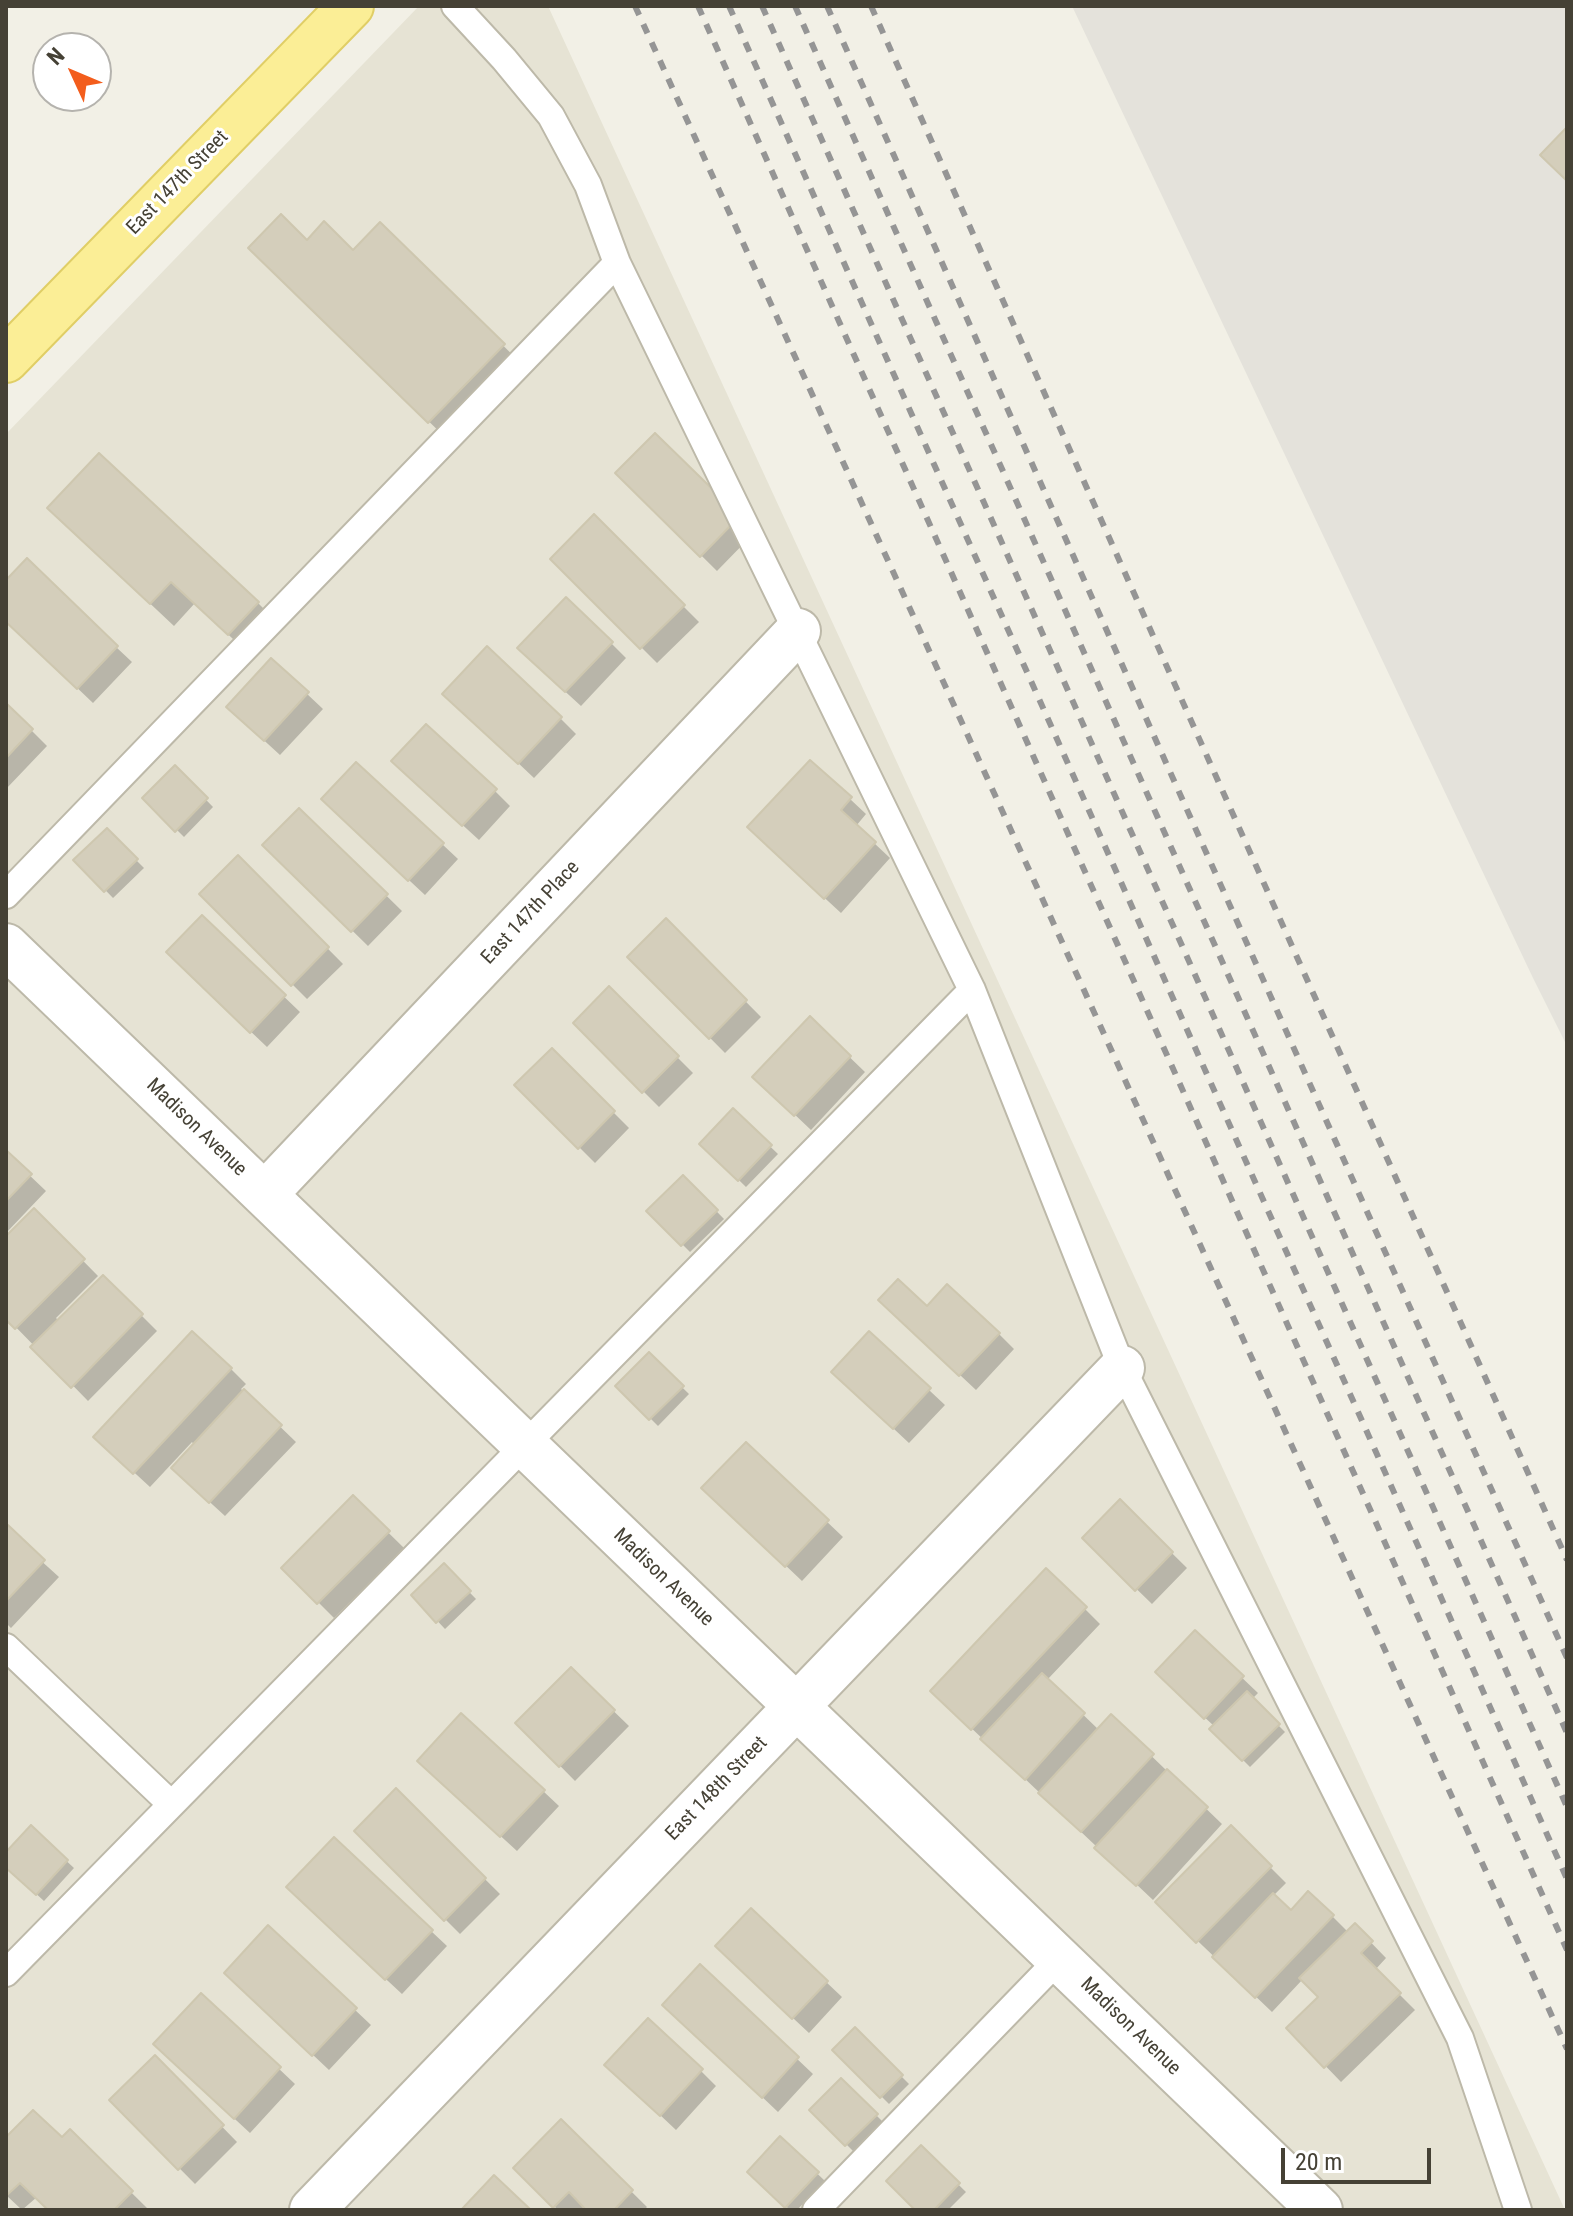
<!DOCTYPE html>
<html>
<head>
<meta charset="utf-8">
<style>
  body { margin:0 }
  #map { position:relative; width:1573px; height:2216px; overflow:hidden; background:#f2f0e6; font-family:"Roboto Condensed",sans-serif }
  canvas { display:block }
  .frame { position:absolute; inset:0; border:8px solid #454135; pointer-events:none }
  .north { position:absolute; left:32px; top:32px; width:80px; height:80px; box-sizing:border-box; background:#fff; border:2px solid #b5b3ae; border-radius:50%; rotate:314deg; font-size:22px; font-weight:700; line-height:32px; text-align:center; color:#454135 }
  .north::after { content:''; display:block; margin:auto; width:28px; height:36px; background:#f35d1c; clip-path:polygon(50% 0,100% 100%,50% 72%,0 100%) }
  .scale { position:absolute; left:1281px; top:2148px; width:150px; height:36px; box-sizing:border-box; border:4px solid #454135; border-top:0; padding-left:10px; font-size:24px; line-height:28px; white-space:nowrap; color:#454135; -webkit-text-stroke:6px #fff; paint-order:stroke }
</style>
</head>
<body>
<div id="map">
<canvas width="1573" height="2216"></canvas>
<div class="frame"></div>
<div class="north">N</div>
<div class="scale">20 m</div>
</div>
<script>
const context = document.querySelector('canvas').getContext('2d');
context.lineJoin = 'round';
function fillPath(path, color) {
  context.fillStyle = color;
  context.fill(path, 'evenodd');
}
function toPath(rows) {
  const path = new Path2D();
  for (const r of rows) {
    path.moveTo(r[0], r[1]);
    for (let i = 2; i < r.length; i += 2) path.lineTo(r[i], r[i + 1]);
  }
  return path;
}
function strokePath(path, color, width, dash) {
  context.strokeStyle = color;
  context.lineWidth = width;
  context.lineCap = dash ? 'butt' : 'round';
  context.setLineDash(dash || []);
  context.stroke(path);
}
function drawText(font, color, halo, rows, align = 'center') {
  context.font = font + ' "Roboto Condensed",sans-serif';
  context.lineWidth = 6;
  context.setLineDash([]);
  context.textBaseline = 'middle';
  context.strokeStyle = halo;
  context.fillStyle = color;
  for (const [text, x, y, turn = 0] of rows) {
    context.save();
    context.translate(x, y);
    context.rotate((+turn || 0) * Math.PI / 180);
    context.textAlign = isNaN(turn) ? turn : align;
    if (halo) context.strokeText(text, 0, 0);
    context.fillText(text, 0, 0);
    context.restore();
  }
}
const residential = toPath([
  [419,6,548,6,1565,2210,6,2210,6,434]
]);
const industrial = toPath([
  [1072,6,1567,6,1567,1046,1533,978]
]);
const shadow = toPath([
  [380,225,526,368,452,444,251,248,307,243,353,253],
  [618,473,754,533,717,571],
  [594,517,699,622,657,663,553,559],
  [73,531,258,603,281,626,252,657,195,603,174,626],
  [6,583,116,647,132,662,93,703,6,620],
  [611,643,626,658,581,706,535,664],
  [271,660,323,709,280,755,244,722],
  [6,705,47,746,6,789],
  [461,709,560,718,576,734,534,778],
  [175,768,213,807,184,837,145,798],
  [409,776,495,791,510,806,479,840],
  [850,799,866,814,856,826,890,858,841,913,765,843],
  [299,810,402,911,368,946,265,845],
  [339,815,442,844,458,859,425,895],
  [107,831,144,868,113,898,76,860],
  [238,858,343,964,307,999,202,894],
  [202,918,300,1012,267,1047,184,968],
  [666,921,761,1017,725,1053,630,957],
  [609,989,693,1073,659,1107,575,1023],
  [810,1019,865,1072,811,1130,771,1092],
  [552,1051,629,1128,595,1163,517,1085],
  [733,1111,778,1154,746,1187,702,1144],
  [6,1153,46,1191,6,1233],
  [683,1177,724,1219,690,1252,649,1211],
  [34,1211,98,1276,56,1318,59,1321,103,1277,157,1331,88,1401,6,1317,6,1239],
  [927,1309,999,1334,1014,1349,976,1390,896,1315],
  [869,1334,945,1405,909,1443,849,1387],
  [649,1355,689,1394,658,1426,618,1386],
  [231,1369,246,1384,241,1389,296,1442,225,1516,189,1483,194,1445,192,1442,150,1487,112,1452],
  [746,1445,843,1537,802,1581,720,1503],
  [353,1498,404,1548,334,1618,284,1568],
  [1120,1502,1187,1568,1152,1604,1084,1538],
  [6,1529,59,1577,11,1628,6,1623],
  [444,1566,476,1599,445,1629,414,1596],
  [1085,1609,1100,1624,1047,1680,1099,1730,1111,1717,1222,1824,1153,1900,948,1706],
  [1195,1633,1258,1693,1252,1699,1285,1732,1250,1767,1212,1729,1214,1726,1173,1688],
  [571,1670,629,1726,575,1781,518,1723],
  [435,1776,543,1791,559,1806,517,1851],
  [396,1791,500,1894,460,1934,357,1831],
  [31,1828,74,1868,44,1901,6,1866,6,1855],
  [1231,1828,1286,1883,1273,1896,1291,1913,1332,1916,1348,1932,1355,1926,1386,1958,1375,1970,1415,2010,1341,2082,1289,2028,1321,1997,1303,1979,1272,2012,1157,1902],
  [304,1903,431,1931,447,1946,402,1994],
  [751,1911,842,1997,809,2033,733,1962],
  [268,1928,371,2025,329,2070,242,1988],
  [700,1967,813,2074,778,2112,681,2020],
  [201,1995,295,2084,250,2133,171,2060],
  [855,2030,909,2084,889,2104,835,2050],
  [155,2058,237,2142,195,2184,112,2100],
  [701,2071,716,2086,676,2130,623,2080],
  [841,2080,883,2122,854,2152,812,2110],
  [561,2122,647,2207,644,2210,589,2210,585,2206,582,2210,558,2210,516,2168],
  [70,2132,147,2208,145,2210,50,2210,37,2197,22,2210,6,2195,6,2140,62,2140],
  [780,2138,825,2181,797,2210,790,2210,749,2172],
  [921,2148,966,2192,948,2210,918,2210]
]);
const building = toPath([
  [1567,127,1567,181,1540,155,1567,127],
  [281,214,307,240,324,221,353,250,380,222,505,344,428,423,248,248,281,214],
  [655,433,740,516,700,557,615,473,655,433],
  [99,453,259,602,228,635,171,582,150,604,47,508,99,453],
  [594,514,685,605,640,649,550,559,594,514],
  [27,558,118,646,77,689,6,622,6,580,27,558],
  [566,597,613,642,565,692,517,648,566,597],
  [487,646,562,717,518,764,442,694,487,646],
  [271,658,309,692,264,741,226,707,271,658],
  [6,703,33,729,6,758,6,703],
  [426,724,497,789,462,826,391,761,426,724],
  [810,760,852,797,841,810,876,842,824,899,747,827,810,760],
  [356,762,444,843,408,881,321,799,356,762],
  [175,765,208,798,175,832,142,798,175,765],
  [299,808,388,894,351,932,262,845,299,808],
  [107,828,138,859,104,892,73,860,107,828],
  [238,855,329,947,291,986,199,894,238,855],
  [202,915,286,995,250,1033,166,952,202,915],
  [666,918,747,1000,709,1039,627,957,666,918],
  [609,986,679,1056,642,1093,573,1023,609,986],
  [810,1016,851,1056,794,1116,752,1077,810,1016],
  [552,1048,615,1111,578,1149,514,1085,552,1048],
  [733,1108,772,1145,738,1181,699,1144,733,1108],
  [6,1150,32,1174,6,1201,6,1150],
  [683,1175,718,1210,681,1246,646,1211,683,1175],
  [34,1208,85,1259,15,1329,6,1320,6,1236,34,1208],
  [103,1275,143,1314,71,1388,30,1347,103,1275],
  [898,1279,927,1306,947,1284,1000,1333,959,1376,878,1300,898,1279],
  [192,1331,232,1368,133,1474,93,1437,192,1331],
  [869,1331,931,1388,893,1429,831,1372,869,1331],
  [649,1352,684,1386,649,1420,615,1386,649,1352],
  [244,1389,282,1425,209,1503,171,1468,244,1389],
  [746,1442,829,1520,785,1567,701,1488,746,1442],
  [353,1495,390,1531,317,1604,281,1568,353,1495],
  [1120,1499,1173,1552,1135,1591,1082,1538,1120,1499],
  [8,1525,45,1560,6,1601,6,1526,8,1525],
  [444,1563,471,1591,436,1623,411,1595,444,1563],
  [1046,1568,1087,1607,971,1730,930,1691,1046,1568],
  [1195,1630,1244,1676,1204,1719,1155,1672,1195,1630],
  [571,1667,615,1710,559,1767,515,1723,571,1667],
  [1042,1673,1085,1713,1025,1780,980,1739,1042,1673],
  [1247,1691,1280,1724,1242,1761,1209,1729,1247,1691],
  [461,1713,545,1790,500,1837,417,1761,461,1713],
  [1111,1714,1154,1754,1081,1832,1038,1793,1111,1714],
  [1167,1769,1208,1807,1136,1886,1094,1848,1167,1769],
  [396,1788,486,1878,444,1921,354,1831,396,1788],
  [31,1825,68,1860,36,1895,6,1868,6,1852,31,1825],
  [1231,1825,1272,1866,1196,1943,1155,1902,1231,1825],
  [334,1837,433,1930,385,1980,286,1887,334,1837],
  [1308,1891,1334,1915,1255,1998,1212,1957,1273,1893,1291,1910,1308,1891],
  [751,1908,828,1981,792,2019,715,1946,751,1908],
  [1355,1923,1373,1941,1361,1953,1401,1993,1324,2068,1286,2028,1318,1997,1299,1978,1355,1923],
  [268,1925,357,2008,312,2056,224,1973,268,1925],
  [700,1964,799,2057,762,2098,662,2005,700,1964],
  [201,1993,281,2067,234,2119,153,2044,201,1993],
  [648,2018,703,2069,660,2116,604,2065,648,2018],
  [855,2027,903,2075,880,2098,832,2050,855,2027],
  [155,2055,224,2125,178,2170,109,2100,155,2055],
  [841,2078,878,2114,845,2146,809,2110,841,2078],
  [33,2110,62,2137,70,2129,133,2191,114,2210,48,2210,20,2183,6,2196,6,2137,33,2110],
  [561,2119,633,2190,614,2210,586,2210,569,2192,553,2208,513,2168,561,2119],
  [780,2136,819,2172,785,2208,747,2172,780,2136],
  [921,2145,960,2183,934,2210,915,2210,886,2181,921,2145],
  [494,2175,531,2210,461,2210,494,2175]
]);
const service = toPath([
  [455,6,504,59,551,116,588,185,617,263,972,990,1122,1368,1460,2038,1518,2210],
  [6,895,617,263],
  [6,1647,171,1804],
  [6,1973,972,990],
  [816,2210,1059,1959]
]);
const minor = toPath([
  [6,946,1320,2210],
  [265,1194,798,631],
  [312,2210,1122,1368]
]);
const primary = toPath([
  [6,360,351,6]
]);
const rail = toPath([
  [635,6,1567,2049],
  [698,6,1567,1950],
  [729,6,1567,1879],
  [762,6,1567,1807],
  [795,6,1567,1733],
  [827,6,1567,1658],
  [871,6,1567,1560]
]);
const streetNames = [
  ["East 147th Street",178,183,-46],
  ["East 147th Place",531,913,-47],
  ["Madison Avenue",196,1128,44],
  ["Madison Avenue",663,1578,44],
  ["East 148th Street",717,1789,-46],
  ["Madison Avenue",1130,2027,44]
];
fillPath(residential, '#e6e3d4');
fillPath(industrial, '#e4e2db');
fillPath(shadow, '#0003');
fillPath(building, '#d4cebb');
strokePath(building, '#cec7af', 2);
strokePath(service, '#bdb9a9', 30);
strokePath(minor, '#bdb9a9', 48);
strokePath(primary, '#e0ce66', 48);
strokePath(service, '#fff', 26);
strokePath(minor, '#fff', 44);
strokePath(primary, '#fbee96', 44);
strokePath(rail, '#959595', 6, [10, 10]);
drawText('20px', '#454135', '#fff', streetNames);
</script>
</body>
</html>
